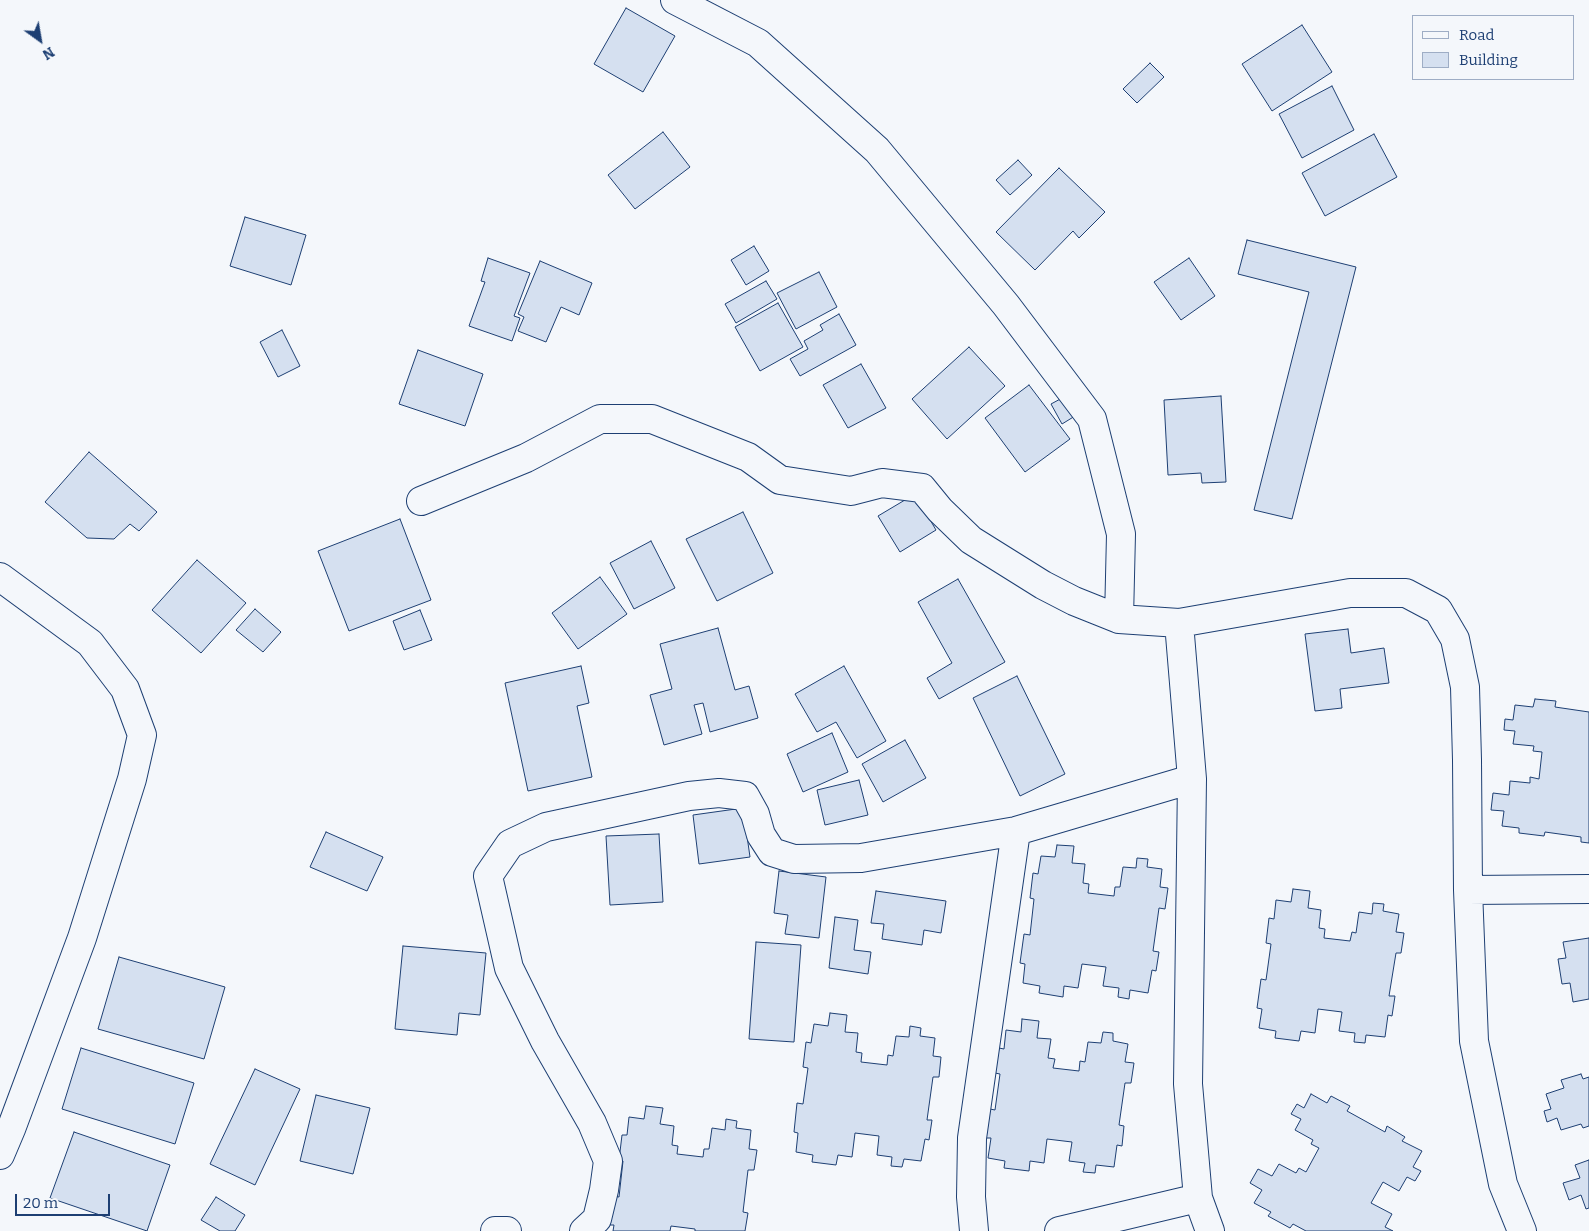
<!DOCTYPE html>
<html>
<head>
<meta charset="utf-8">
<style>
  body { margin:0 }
  #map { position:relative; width:1589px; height:1231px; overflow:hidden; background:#f4f7fb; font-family:Bitter,serif }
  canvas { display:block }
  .legend { position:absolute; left:1412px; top:15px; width:162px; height:65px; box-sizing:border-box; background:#f4f7fb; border:1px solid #9eadc5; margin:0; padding:6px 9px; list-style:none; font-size:15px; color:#1d3f73 }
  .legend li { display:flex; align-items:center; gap:10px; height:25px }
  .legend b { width:25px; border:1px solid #9eadc5 }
  .north { position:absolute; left:15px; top:15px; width:50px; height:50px; -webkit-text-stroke:4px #f4f7fb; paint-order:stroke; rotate:148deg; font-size:14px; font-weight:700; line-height:20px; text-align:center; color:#1d3f73 }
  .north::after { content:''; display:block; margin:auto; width:18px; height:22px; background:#1d3f73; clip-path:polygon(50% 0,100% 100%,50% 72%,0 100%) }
  .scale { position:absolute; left:15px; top:1194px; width:95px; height:22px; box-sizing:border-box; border:2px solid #1d3f73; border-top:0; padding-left:6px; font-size:15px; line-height:18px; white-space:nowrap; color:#1d3f73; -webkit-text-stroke:4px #f4f7fb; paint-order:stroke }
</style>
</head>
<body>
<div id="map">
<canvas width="1589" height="1231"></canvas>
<ul class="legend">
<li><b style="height:6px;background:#f4f7fb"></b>Road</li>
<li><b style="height:14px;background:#d5e0f0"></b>Building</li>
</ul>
<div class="north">N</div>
<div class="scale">20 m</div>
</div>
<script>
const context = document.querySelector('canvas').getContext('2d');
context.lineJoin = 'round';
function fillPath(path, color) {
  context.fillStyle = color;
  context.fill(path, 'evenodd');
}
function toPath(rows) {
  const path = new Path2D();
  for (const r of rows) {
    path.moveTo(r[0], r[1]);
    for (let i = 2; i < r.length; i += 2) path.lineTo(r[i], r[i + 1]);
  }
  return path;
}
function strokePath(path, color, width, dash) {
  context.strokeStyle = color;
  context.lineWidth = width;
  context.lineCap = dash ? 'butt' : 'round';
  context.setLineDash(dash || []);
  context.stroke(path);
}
const building = toPath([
  [626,8,675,36,643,92,594,64,626,8],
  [1302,25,1332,72,1272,111,1242,64,1302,25],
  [1150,63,1164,77,1137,103,1123,89,1150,63],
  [1332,86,1354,130,1302,158,1279,114,1332,86],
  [663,132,690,167,635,209,608,175,663,132],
  [1374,134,1397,177,1325,216,1302,173,1374,134],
  [1018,160,1032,175,1010,195,996,180,1018,160],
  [1059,168,1105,212,1079,238,1073,231,1035,270,996,232,1059,168],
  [245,217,306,235,291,285,230,266,245,217],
  [1247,240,1356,267,1292,519,1254,510,1309,292,1238,274,1247,240],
  [754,246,769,271,746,285,731,260,754,246],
  [488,258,530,273,514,316,520,318,512,341,469,326,485,282,481,281,488,258],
  [1189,258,1215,296,1181,320,1154,282,1189,258],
  [540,261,592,283,579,315,561,307,546,342,518,331,524,317,518,314,540,261],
  [819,272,837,307,796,329,777,293,819,272],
  [766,281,777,299,736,323,725,304,766,281],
  [778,303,803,347,760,371,735,327,778,303],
  [839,314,856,345,800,376,790,359,808,349,804,341,823,330,820,325,839,314],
  [282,330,300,366,278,377,260,342,282,330],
  [969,347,1005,386,947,439,912,399,969,347],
  [418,350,483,374,465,426,399,404,418,350],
  [861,364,886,408,848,428,823,385,861,364],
  [1029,385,1070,439,1025,472,985,418,1029,385],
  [1221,396,1226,482,1202,483,1201,473,1168,475,1164,400,1221,396],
  [1064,397,1075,416,1062,424,1051,404,1064,397],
  [89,452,157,512,139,531,130,524,114,539,87,538,45,502,89,452],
  [915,494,936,530,900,552,878,516,915,494],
  [743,512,773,573,717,601,686,539,743,512],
  [400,519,431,600,349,631,318,551,400,519],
  [651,541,675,588,634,609,610,563,651,541],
  [197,560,246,603,201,653,152,610,197,560],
  [600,577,627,614,578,649,552,613,600,577],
  [958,579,1005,662,939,699,927,678,952,663,918,602,958,579],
  [255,609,281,632,263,652,236,630,255,609],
  [420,610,432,640,404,650,393,621,420,610],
  [718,628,735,690,749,686,758,718,710,732,703,703,694,705,702,734,664,745,650,695,672,689,660,644,718,628],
  [1348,629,1351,653,1384,648,1389,683,1340,689,1342,708,1315,711,1305,634,1348,629],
  [581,666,589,703,577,706,592,777,528,791,505,683,581,666],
  [844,666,886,741,857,758,836,722,817,732,795,694,844,666],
  [1017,676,1065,774,1020,796,973,698,1017,676],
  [1535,699,1556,701,1555,707,1589,712,1589,843,1581,842,1581,837,1545,832,1544,836,1519,833,1519,828,1502,826,1504,811,1491,810,1493,793,1509,795,1510,781,1530,783,1530,777,1539,779,1542,752,1533,751,1534,746,1513,744,1515,731,1504,730,1505,719,1513,720,1515,705,1533,707,1535,699],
  [832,733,848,772,803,792,787,754,832,733],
  [905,740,926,778,883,802,862,764,905,740],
  [859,780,868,815,825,825,817,790,859,780],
  [743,808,750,857,699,864,693,815,743,808],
  [326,832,383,857,367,891,310,867,326,832],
  [659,834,663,902,610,905,606,836,659,834],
  [1057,845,1074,846,1072,863,1085,864,1083,883,1089,884,1088,893,1114,896,1115,887,1120,887,1123,867,1136,868,1137,858,1148,859,1147,867,1162,869,1160,887,1168,888,1165,909,1159,908,1153,951,1159,952,1156,971,1152,970,1148,993,1130,990,1129,999,1118,997,1119,988,1103,986,1106,967,1082,964,1078,988,1064,986,1063,997,1039,993,1040,986,1023,983,1025,964,1020,963,1024,934,1030,935,1034,899,1030,898,1033,873,1038,874,1041,856,1055,857,1057,845],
  [779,871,826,877,819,938,785,934,788,915,774,913,779,871],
  [1293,889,1310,891,1308,908,1321,910,1319,928,1325,929,1324,938,1350,941,1352,932,1356,933,1359,912,1372,914,1373,903,1384,904,1383,911,1399,914,1396,932,1404,933,1401,953,1396,953,1389,996,1395,996,1392,1016,1388,1015,1385,1037,1366,1035,1365,1043,1354,1042,1355,1033,1339,1031,1342,1012,1318,1009,1315,1033,1301,1031,1299,1041,1275,1038,1276,1031,1259,1028,1262,1009,1257,1008,1261,979,1266,980,1271,944,1266,943,1269,918,1274,919,1276,900,1291,902,1293,889],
  [876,891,946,901,941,933,924,930,922,945,882,939,884,924,871,923,876,891],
  [835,917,858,920,854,950,871,952,868,974,829,968,835,917],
  [1589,938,1589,999,1573,1002,1570,983,1562,984,1558,959,1566,958,1563,942,1589,938],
  [756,942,801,945,794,1042,749,1039,756,942],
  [403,946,486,953,480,1015,459,1013,457,1035,395,1029,403,946],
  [119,957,225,987,204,1059,98,1029,119,957],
  [830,1013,847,1015,845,1032,858,1033,856,1052,862,1053,861,1062,887,1065,888,1055,893,1056,896,1036,909,1037,910,1026,921,1028,920,1036,935,1038,933,1056,941,1057,939,1077,933,1077,927,1120,932,1120,929,1140,925,1139,921,1161,904,1159,902,1167,891,1166,892,1157,877,1155,879,1136,855,1133,852,1157,838,1155,836,1165,812,1162,813,1155,796,1152,798,1133,794,1132,797,1103,803,1104,808,1068,803,1067,806,1042,811,1043,814,1024,828,1026,830,1013],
  [1022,1019,1039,1021,1037,1038,1051,1039,1048,1058,1055,1059,1053,1068,1079,1071,1080,1061,1085,1062,1088,1042,1101,1043,1103,1032,1113,1033,1113,1041,1128,1044,1125,1062,1134,1063,1131,1083,1125,1083,1119,1125,1124,1126,1122,1146,1117,1145,1114,1167,1096,1165,1095,1173,1083,1172,1085,1163,1069,1161,1072,1142,1047,1139,1044,1163,1030,1161,1029,1171,1004,1168,1005,1161,988,1158,991,1138,986,1138,990,1109,995,1110,1000,1074,995,1073,999,1048,1004,1049,1006,1030,1021,1032,1022,1019],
  [81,1048,194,1083,175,1144,62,1109,81,1048],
  [255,1069,300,1089,255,1185,210,1164,255,1069],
  [1581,1074,1583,1079,1589,1077,1589,1126,1583,1128,1581,1124,1561,1130,1557,1118,1547,1122,1544,1111,1551,1109,1546,1094,1564,1088,1561,1080,1581,1074],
  [1311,1094,1327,1103,1331,1096,1350,1106,1347,1111,1385,1132,1387,1126,1405,1137,1402,1141,1422,1151,1413,1167,1421,1171,1415,1181,1407,1177,1399,1191,1383,1182,1371,1203,1392,1214,1385,1227,1393,1231,1306,1231,1293,1224,1290,1228,1268,1216,1271,1212,1254,1203,1262,1190,1250,1183,1258,1169,1272,1176,1279,1164,1296,1173,1299,1168,1306,1172,1319,1148,1311,1144,1313,1140,1295,1130,1301,1119,1291,1114,1297,1104,1304,1108,1311,1094],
  [316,1095,370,1108,353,1174,300,1161,316,1095],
  [646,1106,663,1108,660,1124,674,1126,672,1145,678,1146,677,1154,703,1157,704,1149,709,1149,712,1128,725,1130,726,1119,737,1121,736,1128,751,1130,749,1149,757,1150,754,1170,748,1170,743,1212,748,1213,745,1231,695,1231,695,1229,671,1226,670,1231,613,1231,614,1225,610,1225,613,1196,619,1197,623,1161,619,1160,622,1135,627,1135,629,1117,644,1119,646,1106],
  [74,1132,170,1165,147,1231,50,1198,74,1132],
  [1589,1160,1589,1208,1586,1209,1581,1195,1569,1200,1563,1183,1580,1178,1575,1165,1589,1160],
  [216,1197,245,1215,235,1231,220,1231,201,1220,216,1197]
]);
const minor = toPath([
  [675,0,758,43,877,150,1006,305,1092,419,1121,534,1119,619],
  [421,501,526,458,600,419,652,419,748,457,780,480,851,491,882,483,922,488,940,510,971,540,1043,585,1074,601,1119,619,1179,623,1350,593,1406,593,1438,610,1455,639,1465,687,1467,760,1468,890,1474,1041,1503,1184,1522,1231],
  [0,577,90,643,125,689,142,735,132,779,82,938,11,1129,0,1155],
  [1179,623,1192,779,1188,1084,1198,1198,1210,1231],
  [1468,890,1589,889],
  [495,1231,507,1231],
  [584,1231,597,1219,604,1190,608,1161,592,1123,545,1041,509,968,488,876,510,844,546,827,689,796,719,793,745,796,755,814,761,835,772,852,794,859,861,858,1016,831,1192,779],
  [974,1231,971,1197,972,1138,1016,831],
  [1059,1231,1198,1198]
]);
fillPath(building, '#d5e0f0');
strokePath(building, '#1d3f73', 1);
strokePath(minor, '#1d3f73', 30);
strokePath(minor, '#f4f7fb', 28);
</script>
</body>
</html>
